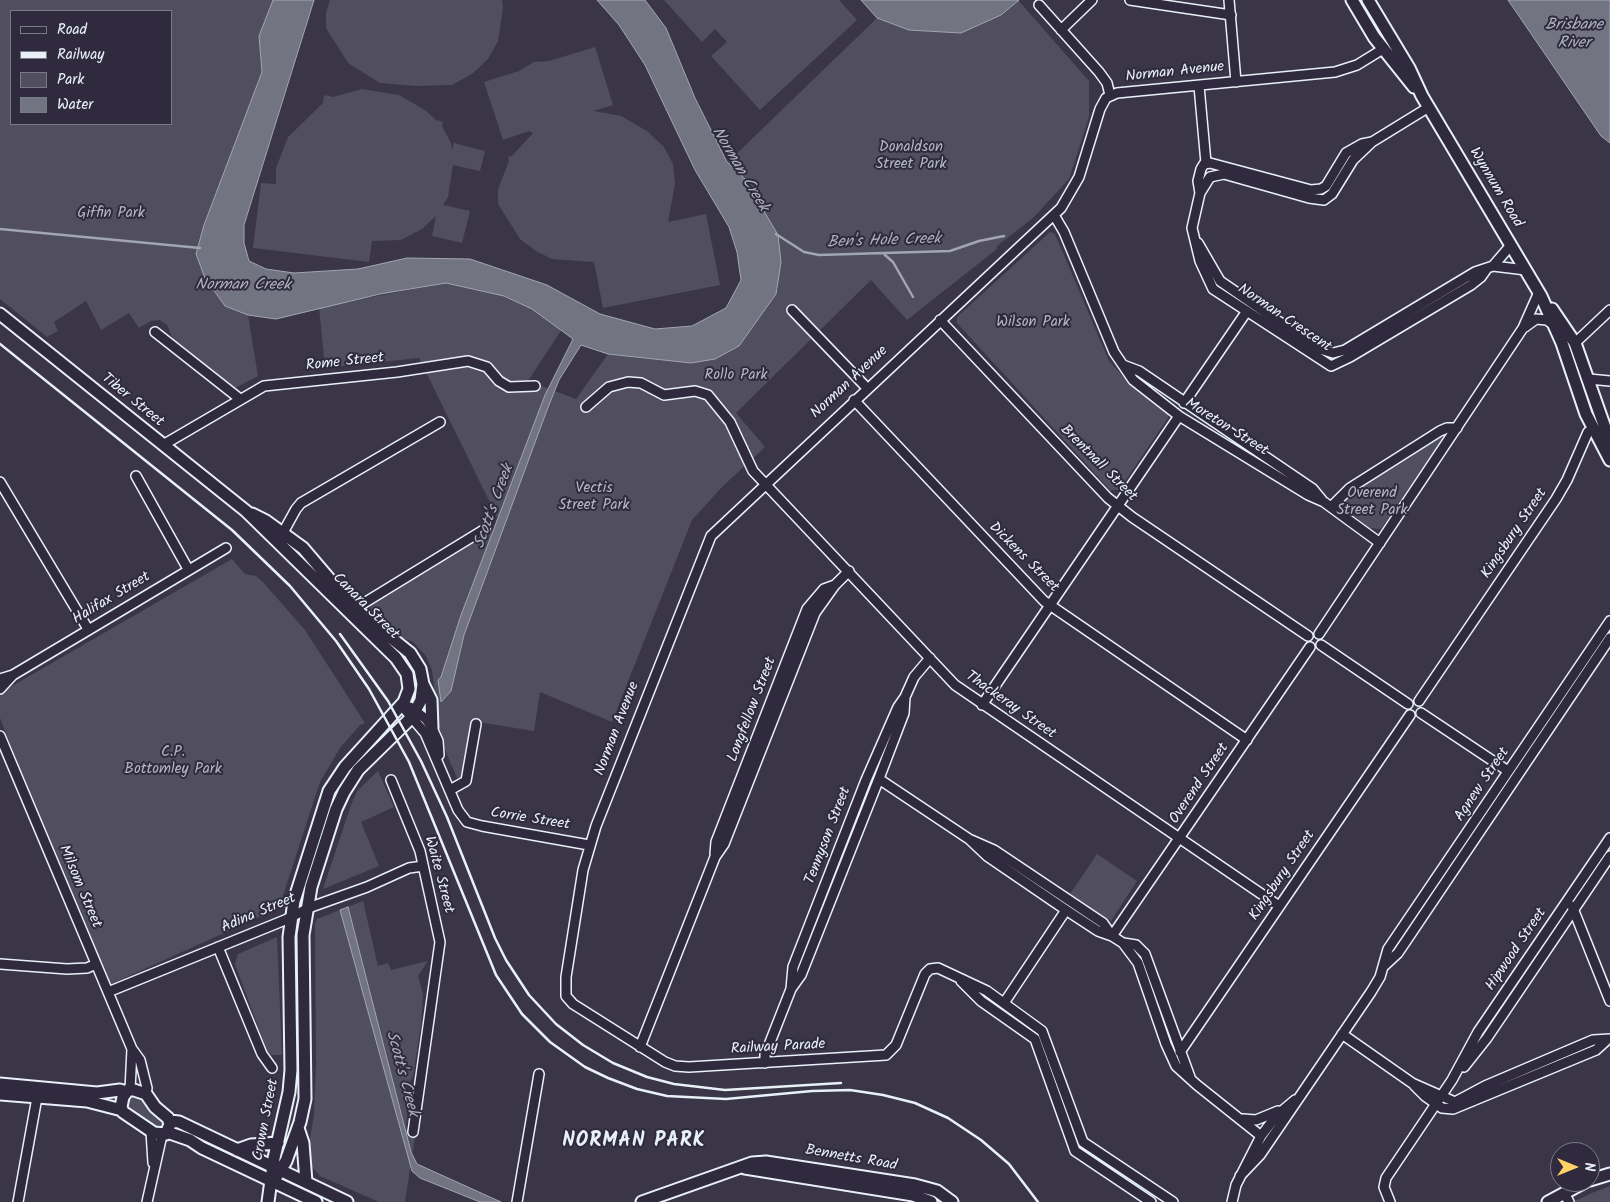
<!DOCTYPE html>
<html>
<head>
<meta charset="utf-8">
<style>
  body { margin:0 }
  #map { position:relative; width:1610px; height:1202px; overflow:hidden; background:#3a3648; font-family:Kalam,sans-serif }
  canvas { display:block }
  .legend { position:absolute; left:10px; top:10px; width:162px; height:115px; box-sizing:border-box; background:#2f2a3d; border:1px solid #797a88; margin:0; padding:6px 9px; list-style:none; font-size:15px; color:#e8f1f8 }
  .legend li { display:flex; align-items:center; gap:10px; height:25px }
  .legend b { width:25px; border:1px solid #797a88 }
  .north { position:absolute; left:1550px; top:1142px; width:50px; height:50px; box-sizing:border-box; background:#2f2a3d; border:1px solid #797a88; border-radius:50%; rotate:90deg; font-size:14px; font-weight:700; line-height:20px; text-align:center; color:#e8f1f8 }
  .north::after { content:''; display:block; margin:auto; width:18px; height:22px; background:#ffd166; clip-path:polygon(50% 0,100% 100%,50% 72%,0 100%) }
</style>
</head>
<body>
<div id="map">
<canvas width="1610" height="1202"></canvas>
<ul class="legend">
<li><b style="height:6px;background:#2f2a3d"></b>Road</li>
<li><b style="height:6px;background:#e8f1f8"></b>Railway</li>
<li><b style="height:14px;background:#504e5f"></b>Park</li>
<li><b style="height:14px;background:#737482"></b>Water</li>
</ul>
<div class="north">N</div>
</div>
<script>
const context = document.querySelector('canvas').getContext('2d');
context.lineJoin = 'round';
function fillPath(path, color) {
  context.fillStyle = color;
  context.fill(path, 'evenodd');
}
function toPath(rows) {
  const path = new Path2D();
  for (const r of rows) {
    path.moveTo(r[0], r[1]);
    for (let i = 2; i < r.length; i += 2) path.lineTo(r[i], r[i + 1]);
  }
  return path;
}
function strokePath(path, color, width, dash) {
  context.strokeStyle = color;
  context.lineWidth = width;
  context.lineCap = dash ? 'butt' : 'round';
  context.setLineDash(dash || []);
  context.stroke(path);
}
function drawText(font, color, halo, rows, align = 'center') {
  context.font = font + ' Kalam,sans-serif';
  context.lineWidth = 4;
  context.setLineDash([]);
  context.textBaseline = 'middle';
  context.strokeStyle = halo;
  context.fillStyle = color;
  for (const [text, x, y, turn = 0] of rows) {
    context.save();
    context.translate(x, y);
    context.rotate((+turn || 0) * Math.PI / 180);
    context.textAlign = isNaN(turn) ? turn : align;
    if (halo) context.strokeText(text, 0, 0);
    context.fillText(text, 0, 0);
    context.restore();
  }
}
const green = toPath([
  [0,0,273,0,259,36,262,72,204,225,225,306,248,315,258,376,235,388,173,339,167,325,160,320,151,321,139,328,129,313,101,330,86,301,54,322,58,331,47,337,0,299],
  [11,11,171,11,171,124,11,124],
  [330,0,502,0,503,8,498,41,488,59,472,74,452,85,416,86,380,83,348,63,326,28,326,13],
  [664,0,839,0,857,20,760,110,711,56,727,42,715,29,702,42],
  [1018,0,1089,81,1089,117,1069,179,1033,218,997,246,997,249,907,320,871,280,736,413,765,447,722,487,692,520,612,722,540,692,534,731,472,721,464,773,462,778,457,778,440,738,432,670,426,656,413,642,403,638,373,616,370,611,371,605,493,531,497,517,419,358,325,368,319,307,446,283,504,296,532,309,562,329,528,381,576,399,608,354,661,360,775,296,778,288,745,179,727,163,877,18,909,30,1001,15],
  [595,47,613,105,594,111,621,116,647,131,664,147,673,164,675,184,668,222,706,214,720,285,603,308,594,262,552,259,536,251,520,239,498,204,498,189,509,161,508,157,512,156,533,133,529,131,503,140,484,82,519,71,534,62,549,61],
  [362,89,399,95,425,110,436,120,443,122,442,126,451,143,452,150,454,143,485,151,480,171,453,165,448,197,443,205,470,211,462,243,432,236,436,216,422,229,401,240,372,241,369,262,253,248,261,183,276,184,276,168,288,137,323,103,324,95,333,97],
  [1050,232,1055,234,1109,361,1129,383,1168,412,1168,418,1119,490,1110,490,957,323,957,317],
  [1439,436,1443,438,1381,529,1369,528,1339,503,1343,497],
  [232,559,245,574,256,576,263,582,305,630,365,723,360,725,340,748,320,782,279,908,109,985,48,841,0,718,0,693],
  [378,771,394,807,361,822,379,866,323,889,352,802,358,790],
  [1097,854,1137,881,1111,921,1070,894],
  [363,901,378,966,388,963,391,970,428,961,418,976,423,995,421,1025,413,1076,406,1089,409,1103,406,1125,408,1136,415,1137,405,1202,379,1202,320,1176,312,1167,310,1139,314,1115,316,1064,315,923,317,919],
  [277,937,282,1055,272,1055,267,1051,235,964,238,954],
  [130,1095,140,1095,166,1123,161,1130,129,1113,125,1102],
  [1610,1186,1610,1202,1573,1202,1592,1193]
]);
const water = toPath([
  [273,0,314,0,244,225,244,243,249,261,266,269,294,273,358,269,407,258,470,259,547,285,600,314,655,329,692,326,726,308,741,280,737,252,729,227,695,170,645,65,619,25,597,0,645,0,666,28,695,98,727,162,745,179,778,235,781,262,776,294,739,346,715,359,691,363,608,354,581,345,559,380,547,410,464,635,451,691,441,702,438,680,441,677,461,615,545,395,573,339,532,309,504,296,446,283,380,294,276,319,248,315,225,306,205,278,196,254,204,225,262,72,259,36,273,0],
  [861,0,1019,0,1001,15,961,33,909,30,877,18,861,0],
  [1508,0,1610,0,1610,143,1601,136,1508,0],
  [348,907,411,1152,417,1164,501,1202,480,1202,420,1178,412,1171,340,910,348,907]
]);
const stream = toPath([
  [0,229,200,248],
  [776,234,804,252,819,255,950,251,979,241,1004,236],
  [885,255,893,262,913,297]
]);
const minor = toPath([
  [1130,0,1231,15],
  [1229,0,1236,82],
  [1039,5,1099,72,1107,83,1110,95],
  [1061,30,1092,0],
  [1199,86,1206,163],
  [1429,107,1372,142,1353,160,1332,194,1324,200,1309,198,1224,174,1210,177,1200,193,1192,228,1200,261,1213,289,1331,366,1350,357,1471,285,1481,277,1486,270],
  [1200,193,1198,181,1201,169,1204,164,1210,163,1311,190,1321,189,1326,186,1346,153,1362,144,1372,142],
  [1054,215,1064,232,1114,352,1133,380,1179,416,1308,495,1324,502,1380,543],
  [1198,243,1220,281,1317,348,1333,353,1345,350,1475,272,1493,266,1511,245],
  [1493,266,1526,270],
  [792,310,867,388],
  [940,320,1108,498,1132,517,1308,636],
  [1525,327,1536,319,1547,320,1554,325],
  [155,332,240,399],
  [1575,343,1610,310],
  [1123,365,1139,371,1313,489,1322,500],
  [1589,379,1610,381],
  [854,400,1044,601,1247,740],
  [1184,403,1247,311],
  [586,407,609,387,628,382,641,383,664,395,695,391,708,395,730,422,753,471,955,685,1279,906],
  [163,445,264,386,397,372,468,361,487,367,499,381,509,387,535,386],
  [136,476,188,569],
  [0,482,88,629],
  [1331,507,1350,488,1440,431,1447,428,1457,428],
  [280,538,296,509,301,503,440,422],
  [351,611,485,529],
  [1319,634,1523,328,1539,292],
  [1321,645,1408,704],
  [0,679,13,675,226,548],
  [0,689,13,675],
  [1419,701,1556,499,1567,480,1588,432,1592,429],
  [982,705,1179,416],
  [402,706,425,733,458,810,467,822,482,826,589,845],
  [410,707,426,719,432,728,438,741,439,755],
  [1421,713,1508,771],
  [0,736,132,1049,140,1060,147,1088,146,1094],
  [879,779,969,839,994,850,1103,923,1112,936],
  [391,780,420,851,440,942,413,1132],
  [450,790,466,781,476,724],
  [969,839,987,856,1066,910,1098,931,1112,936,1123,943,1138,963,1166,1044,1176,1066,1197,1085,1261,1136],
  [715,854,716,842,807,609,824,589,835,585],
  [1572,906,1610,1001],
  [1112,936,1310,647],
  [1123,943,1136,945,1145,954,1190,1077],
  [218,947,262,1054,272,1068],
  [0,964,67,969,87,968,96,964],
  [1384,966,1398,953,1610,638],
  [961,981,981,1001,1035,1039,1075,1151,1151,1202],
  [791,989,793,967,866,780,898,707,905,697,914,677,930,658],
  [108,992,285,920,311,907,367,887,409,868,423,866],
  [1004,1003,1066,910],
  [1342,1034,1412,1083,1455,1102,1485,1086,1593,1040,1610,1039],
  [640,1047,715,857,724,844,815,613,835,585,849,571],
  [1180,1052,1410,715],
  [765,1063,765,1055,791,989,801,975,878,781,904,713,905,697],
  [1464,1067,1487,1038,1610,856],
  [1414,1085,1425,1096,1442,1108,1453,1109,1596,1050,1607,1040],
  [130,1090,132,1049],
  [1243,1119,1256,1120,1278,1111],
  [151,1131,153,1163],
  [1240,1176,1260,1155,1371,992,1380,977,1388,949,1610,621],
  [1564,1193,1569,1202],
  [18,1202,38,1092],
  [147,1202,162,1135],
  [517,1202,539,1074],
  [1173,1202,1083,1142,1042,1031,987,991,938,968,930,969,925,974,896,1045,886,1055,689,1067,675,1066,665,1062,573,1004,566,996,566,977,583,870,596,826,711,536,1061,208,1079,177,1100,109,1106,98,1117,93,1335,72,1357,65,1383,49],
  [1232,1202,1236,1185,1261,1136,1276,1116,1295,1100],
  [1390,1202,1384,1187,1386,1178,1452,1080,1478,1032,1610,838]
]);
const major = toPath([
  [1352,0,1374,37,1414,87],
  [1368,0,1409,68,1422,96,1541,296,1562,343,1586,414,1610,460],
  [1552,309,1575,343,1610,442],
  [0,314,246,511,396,658,407,674,409,689,404,702,345,767,329,791,294,901,289,937,291,1070,289,1092,274,1158,268,1202],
  [252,514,266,521,303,548,355,609,410,653,420,669,423,684,421,700,412,717,358,770,344,792,336,809,311,887,303,935,305,1099,300,1122,286,1161,273,1182],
  [423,684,431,700,432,728],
  [0,1084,97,1093,120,1090,126,1092],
  [134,1090,146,1094,155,1107,168,1118,170,1124,166,1134,154,1133,123,1112,121,1107,123,1097,128,1090,134,1090],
  [0,1094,87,1101,122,1110],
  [170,1121,179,1122,347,1202],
  [298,1128,303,1143,306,1182],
  [167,1132,190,1140,202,1148,316,1202],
  [237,1150,251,1145,278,1143],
  [745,1168,913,1195,931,1202],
  [1590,1180,1610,1174],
  [642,1202,752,1163,766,1162,915,1185,937,1191,952,1202],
  [1548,1202,1585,1182]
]);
const rail = toPath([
  [0,344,232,530,290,586,336,641,369,689,409,762,496,975,522,1014,550,1042,585,1067,608,1078,637,1089,667,1096,726,1099,812,1091,850,1090,883,1095,915,1103,948,1118,981,1140,1009,1164,1038,1202],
  [340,634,388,701,421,761,447,817,495,938,506,960,529,995,556,1024,583,1045,613,1063,647,1077,674,1084,725,1090,841,1083]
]);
const streetNames = [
  ["Norman Avenue",1175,73,-6],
  ["Wynnum Road",1495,188,59],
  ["Norman Crescent",1284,319,34],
  ["Rome Street",345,363,-6],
  ["Norman Avenue",850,383,-43],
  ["Tiber Street",132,401,39],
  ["Moreton Street",1226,428,32],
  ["Brentnall Street",1098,464,45],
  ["Kingsbury Street",1515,534,-56],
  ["Dickens Street",1023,558,45],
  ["Halifax Street",112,599,-31],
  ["Canara Street",365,607,45],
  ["Thackeray Street",1010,706,35],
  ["Longfellow Street",753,710,-69],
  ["Norman Avenue",618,729,-69],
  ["Overend Street",1200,784,-56],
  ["Agnew Street",1483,785,-56],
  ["Corrie Street",530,820,9],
  ["Tennyson Street",829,836,-69],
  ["Waite Street",438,875,75],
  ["Kingsbury Street",1283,876,-56],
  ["Milsom Street",79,887,67],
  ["Adina Street",259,914,-23],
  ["Hipwood Street",1517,950,-56],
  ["Railway Parade",778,1048,-3],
  ["Crown Street",267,1120,-79],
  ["Bennetts Road",851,1159,10]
];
const parkNames = [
  ["Donaldson",911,148],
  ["Street Park",911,165],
  ["Giffin Park",111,214],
  ["Wilson Park",1033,323],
  ["Rollo Park",736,376],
  ["Vectis",594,489],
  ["Street Park",594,506],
  ["Overend",1372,494],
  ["Street Park",1372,511],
  ["C.P.",173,753],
  ["Bottomley Park",173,770]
];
const waterNames = [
  ["Brisbane",1574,26],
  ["River",1574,44],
  ["Norman Creek",739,170,59],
  ["Ben's Hole Creek",884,242,-2],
  ["Norman Creek",243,286],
  ["Scott's Creek",495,507,-70],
  ["Scott's Creek",401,1074,75]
];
const districtNames = [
  ["NORMAN PARK",634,1143]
];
fillPath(green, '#504e5f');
fillPath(water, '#737482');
strokePath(water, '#a2a6b1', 1);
strokePath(stream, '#a2a6b1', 2.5);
strokePath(minor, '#e8f1f8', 12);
strokePath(major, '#e8f1f8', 15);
strokePath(minor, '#2f2a3d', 9);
strokePath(major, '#2f2a3d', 11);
strokePath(rail, '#e8f1f8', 2.5);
drawText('15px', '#e8f1f8', '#2f2a3d', streetNames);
drawText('15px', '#b3b8c2', '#2f2a3d', parkNames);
drawText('italic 16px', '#aeb2bd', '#2f2a3d', waterNames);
context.letterSpacing = '1px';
drawText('bold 20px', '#e8f1f8', '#2f2a3d', districtNames);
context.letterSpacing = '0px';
</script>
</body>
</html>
